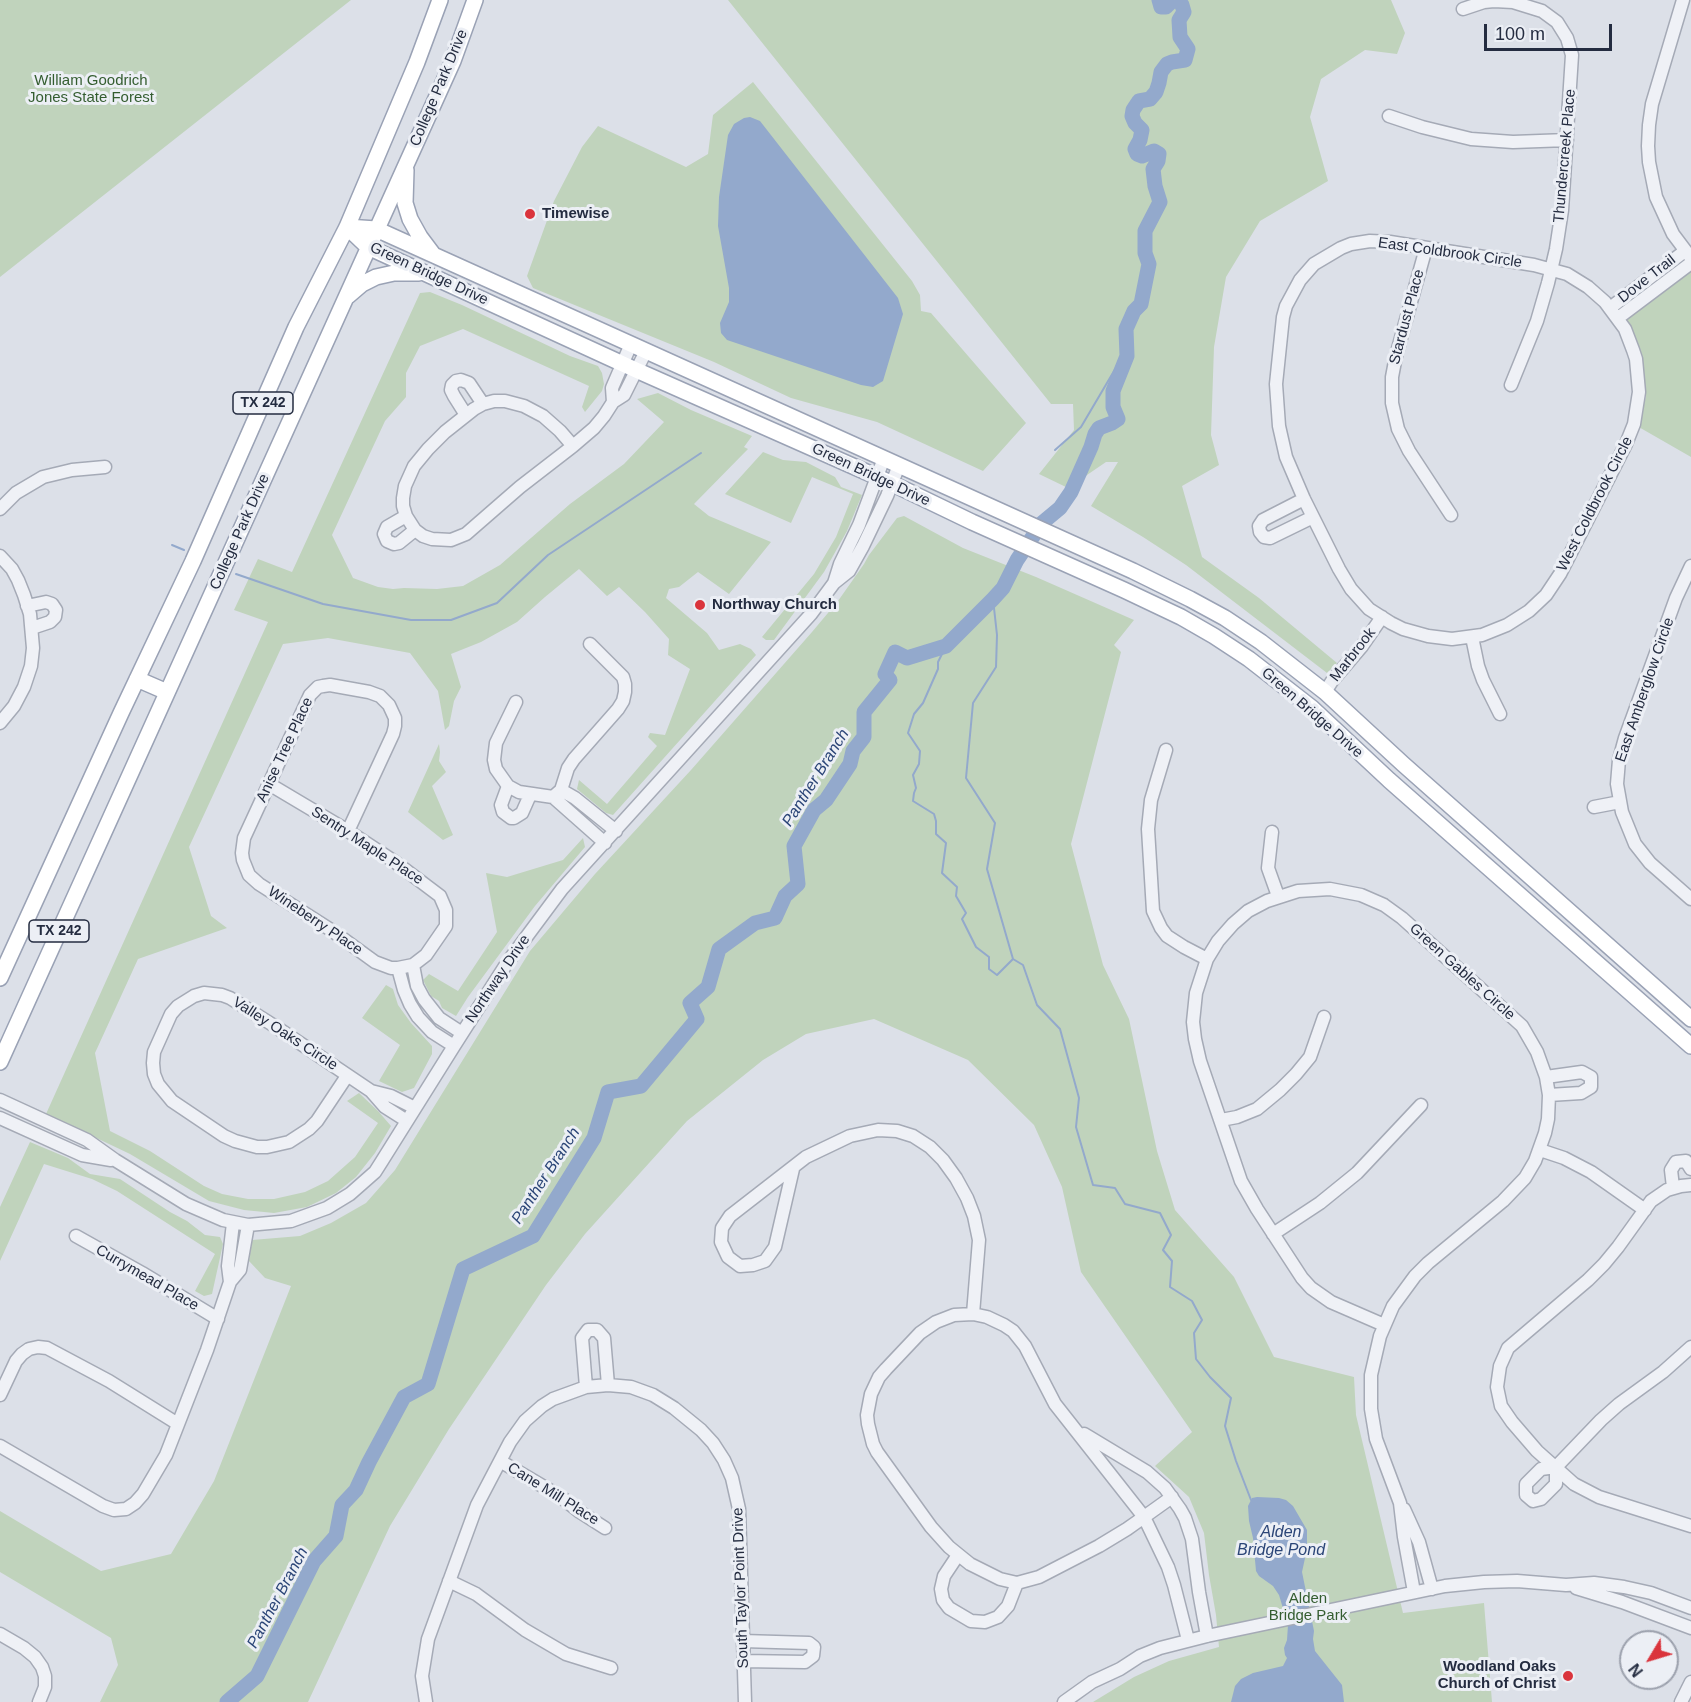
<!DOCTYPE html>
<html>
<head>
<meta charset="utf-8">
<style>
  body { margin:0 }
  #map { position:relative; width:1691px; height:1702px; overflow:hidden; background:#dce0e8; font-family:Helvetica,sans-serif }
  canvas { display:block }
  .north { position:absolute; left:1619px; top:1630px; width:60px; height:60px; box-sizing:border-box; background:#eceff5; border:2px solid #9ca1ad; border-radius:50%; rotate:232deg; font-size:16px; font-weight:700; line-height:24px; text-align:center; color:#242c40 }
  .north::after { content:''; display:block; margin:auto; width:21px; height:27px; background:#da343c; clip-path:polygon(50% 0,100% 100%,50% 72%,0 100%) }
  .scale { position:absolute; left:1484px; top:24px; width:128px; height:27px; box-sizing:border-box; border:3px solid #242c40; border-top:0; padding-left:8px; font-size:18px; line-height:21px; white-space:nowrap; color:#242c40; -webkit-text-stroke:4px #eceff5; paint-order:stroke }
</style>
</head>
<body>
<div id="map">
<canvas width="1691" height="1702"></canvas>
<div class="north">N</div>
<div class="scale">100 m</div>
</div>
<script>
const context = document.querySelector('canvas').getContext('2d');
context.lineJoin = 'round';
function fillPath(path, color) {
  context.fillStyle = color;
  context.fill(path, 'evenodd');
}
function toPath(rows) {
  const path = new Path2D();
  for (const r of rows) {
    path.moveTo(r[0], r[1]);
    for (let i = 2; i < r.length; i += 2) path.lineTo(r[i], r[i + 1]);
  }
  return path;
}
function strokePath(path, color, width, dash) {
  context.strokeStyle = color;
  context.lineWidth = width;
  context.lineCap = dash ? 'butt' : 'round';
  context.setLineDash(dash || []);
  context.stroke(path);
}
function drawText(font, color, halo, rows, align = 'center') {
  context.font = font + ' Helvetica,sans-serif';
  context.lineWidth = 6;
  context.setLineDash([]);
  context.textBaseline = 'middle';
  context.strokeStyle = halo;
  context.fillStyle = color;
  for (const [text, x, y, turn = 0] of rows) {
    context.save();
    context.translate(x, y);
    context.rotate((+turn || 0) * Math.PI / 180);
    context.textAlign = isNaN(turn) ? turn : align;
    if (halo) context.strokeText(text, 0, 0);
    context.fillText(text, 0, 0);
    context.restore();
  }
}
const green = toPath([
  [0,0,351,0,0,277],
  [728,0,1391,0,1405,33,1397,54,1365,50,1321,79,1310,117,1328,181,1260,221,1226,277,1214,347,1211,435,1219,465,1182,486,1202,557,1259,598,1337,663,1327,673,1186,565,1143,537,1091,506,1118,462,1106,462,1068,488,1039,474,1074,430,1073,404,1051,404],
  [753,82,912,281,920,295,921,311,931,313,1026,423,983,471,877,422,791,398,714,362,533,288,527,276,554,201,582,147,598,126,686,167,708,154,713,115],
  [1690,270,1691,272,1691,457,1637,426,1646,397,1641,356,1624,318],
  [430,292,462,305,570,356,598,366,602,373,604,384,602,391,585,412,582,407,589,386,463,329,420,346,406,373,406,397,385,421,332,535,353,578,378,587,393,589,404,588,437,589,463,586,500,565,570,504,624,464,664,422,637,399,658,393,691,410,752,436,744,447,748,449,694,504,709,516,771,542,729,594,698,572,679,587,669,589,666,598,707,633,719,650,740,644,751,649,756,655,613,815,606,813,577,789,579,780,607,804,657,746,648,737,650,733,665,735,690,669,668,655,669,639,645,612,619,587,607,596,579,569,545,597,517,622,481,642,451,654,461,687,454,701,449,726,445,730,438,691,410,653,328,638,283,644,189,847,211,916,227,928,138,959,95,1053,110,1131,150,1151,204,1186,222,1194,248,1199,274,1199,305,1192,328,1181,355,1157,378,1123,347,1101,359,1093,378,1111,391,1126,375,1153,356,1177,336,1193,307,1207,274,1213,244,1210,209,1201,130,1154,46,1114,268,622,234,610,258,559,292,572,420,293],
  [763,452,783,460,806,462,835,477,841,487,862,495,847,531,824,572,774,640,766,640,762,637,814,574,836,537,853,494,812,477,791,523,725,494],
  [904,516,963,548,1036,577,1134,620,1114,645,1121,652,1071,844,1103,965,1129,1019,1157,1151,1175,1210,1234,1277,1274,1357,1354,1377,1356,1415,1403,1613,1484,1603,1492,1702,1093,1702,1134,1677,1169,1661,1219,1647,1216,1615,1209,1575,1204,1533,1189,1497,1155,1466,1192,1432,1081,1272,1062,1187,1034,1125,968,1060,874,1019,806,1034,763,1060,687,1121,585,1234,546,1285,449,1429,390,1526,308,1702,100,1702,118,1665,111,1638,0,1572,0,1511,101,1571,171,1554,214,1481,291,1286,265,1278,249,1261,252,1240,300,1236,331,1223,366,1203,395,1170,530,951,595,874,691,770,812,632,838,601,864,564,869,555,897,518],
  [439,744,440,752,439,761,446,772,432,786,453,835,443,840,408,812],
  [583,838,585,847,535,906,468,997,456,1016,442,1008,439,1001,431,996,423,980,429,974,458,991,497,932,486,873,507,877,563,860],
  [386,985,393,989,398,1005,411,1023,432,1046,432,1054,414,1088,402,1092,379,1081,400,1045,362,1018],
  [30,1142,68,1158,90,1174,120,1179,170,1212,187,1221,205,1235,220,1237,223,1244,212,1294,204,1296,195,1291,215,1254,117,1191,92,1179,44,1164,0,1261,0,1207]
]);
const water = toPath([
  [750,117,760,121,898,298,903,314,883,381,873,387,861,385,727,340,721,333,720,323,729,302,729,288,718,226,719,197,728,135,734,124,744,118],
  [1257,1497,1279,1498,1286,1500,1293,1506,1307,1530,1307,1549,1302,1572,1314,1631,1313,1639,1315,1651,1342,1685,1344,1702,1231,1702,1235,1686,1241,1679,1253,1673,1283,1666,1287,1658,1285,1655,1284,1648,1287,1640,1288,1625,1279,1595,1273,1586,1259,1576,1256,1571,1253,1538,1249,1521,1248,1506,1252,1498]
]);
const stream = toPath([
  [1055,450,1081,427,1127,349],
  [172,545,184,550],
  [236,574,323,604,411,620,451,620,497,603,548,555,701,453],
  [993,599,997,635,996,667,973,703,966,778,995,823,987,869,1013,959],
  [946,646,938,662,938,669,923,703,914,714,908,733,920,751,919,764,913,775,916,788,914,793,913,801,934,814,936,821,936,834,946,843,942,873,957,887,956,896,966,913,962,919,976,947,989,957,989,969,997,975,1013,959,1023,965,1037,1005,1060,1029,1079,1098,1076,1127,1093,1185,1115,1188,1125,1204,1160,1213,1171,1235,1163,1250,1172,1261,1170,1287,1192,1301,1202,1320,1194,1333,1196,1359,1210,1377,1231,1398,1225,1426,1236,1461,1251,1500]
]);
const river = toPath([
  [227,1702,257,1676,314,1561,336,1536,342,1505,356,1490,369,1462,404,1397,428,1384,463,1269,533,1236,594,1138,608,1092,641,1086,697,1019,690,1003,708,987,719,949,755,923,775,918,785,896,798,884,794,846,814,810,826,800,850,764,853,751,864,737,864,712,890,680,885,674,895,652,907,658,946,646,993,599,1003,588,1017,560,1042,523,1060,508,1071,492,1091,447,1095,434,1099,428,1112,423,1118,419,1113,407,1113,391,1127,356,1126,329,1134,311,1141,304,1149,264,1145,253,1145,231,1160,202,1155,186,1153,169,1158,161,1159,154,1154,151,1142,156,1137,154,1135,149,1140,140,1142,130,1135,123,1132,116,1133,110,1139,101,1150,99,1156,92,1159,83,1161,72,1167,64,1172,62,1185,60,1188,49,1180,37,1179,20,1184,12,1182,5,1178,1,1172,1,1166,7,1161,7,1159,0]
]);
const minor = toPath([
  [1683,0,1652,104,1649,125,1648,146,1649,162,1656,197,1673,234,1691,258],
  [1463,9,1484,2,1494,1,1513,2,1542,11,1557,22,1567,38,1572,55,1562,210,1556,249,1548,283,1537,321,1511,385],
  [1389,116,1422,127,1471,139,1513,142,1567,140],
  [1370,241,1390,242,1534,265,1567,274,1588,287,1605,302,1625,329,1633,350,1636,359,1639,392,1634,424,1626,444,1560,574,1546,595,1529,611,1507,625,1482,635,1452,639,1428,636,1403,629,1391,623,1369,609,1351,589,1339,569,1304,499,1286,457,1279,426,1276,384,1283,317,1286,306,1300,280,1314,264,1341,248,1351,244,1370,241],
  [1426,248,1396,356,1392,377,1392,403,1398,429,1409,451,1451,515],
  [1610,308,1685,251],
  [1618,318,1691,263],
  [613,402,612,388,631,344],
  [466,415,454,396,451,390,452,385,456,381,461,380,469,383,483,404],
  [573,446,560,431,543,416,524,406,505,401,494,401,483,404,474,409,445,432,428,449,414,466,405,486,403,498,403,506,406,516,415,530,423,536,432,539,451,540,466,534,520,487,573,446,594,428,604,416,613,402,624,395,646,351],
  [1304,499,1263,520,1259,526,1260,532,1264,537,1270,538,1313,517],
  [0,509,16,493,43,477,72,470,105,467],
  [406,516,387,527,384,534,387,541,394,544,399,543,415,530],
  [0,556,12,569,18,580,24,595,30,614,33,648,31,666,24,687,14,706,0,723],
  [1691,566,1676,598,1625,738,1619,760,1617,784,1622,812,1635,844,1650,863,1691,899],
  [834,583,840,564,859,525,884,458],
  [27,606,46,602,52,604,56,610,55,617,50,622,32,628],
  [1472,637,1478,666,1483,680,1500,714],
  [1325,692,1332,681,1362,646,1382,617],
  [516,702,496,743,494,760,496,769,508,786,519,792,553,797,561,790],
  [1166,750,1151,800,1148,829,1153,911,1161,928,1167,936,1184,947,1207,959],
  [269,784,348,831,395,862,440,896,446,910,446,926,426,955,413,965,398,968,391,968,375,962,331,930,259,884,249,875,243,860,242,853,244,838,310,695,318,687,323,686,330,685,369,692,380,696,389,705,395,718,395,726,393,734,348,831],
  [508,786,501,805,503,812,511,818,514,818,522,813,530,795],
  [561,790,568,768,574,759,618,709,623,701,625,692,625,684,623,677,590,644],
  [561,790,575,798,616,831],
  [553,797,605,843],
  [1594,807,1620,802],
  [1272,832,1268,868,1278,896],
  [413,965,417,986,424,999,439,1018,462,1033],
  [398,968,404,990,410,1004,418,1017,432,1032,454,1046],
  [347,1076,317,1121,309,1129,289,1142,267,1147,257,1147,235,1141,224,1136,172,1101,158,1084,154,1074,153,1063,154,1052,171,1014,178,1006,194,996,204,993,222,995,230,998,276,1027,371,1091,385,1107,407,1121],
  [1546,1077,1582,1072,1591,1077,1591,1087,1581,1093,1549,1095],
  [371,1091,391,1096,415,1108],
  [0,1100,87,1140,115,1160,186,1204,223,1220,248,1225,291,1221,327,1208,350,1194,375,1172,382,1161,454,1046,507,963,562,889,811,614,834,583,849,571,863,546,887,496,899,465],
  [0,1118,82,1155,111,1160],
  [1221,1120,1237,1117,1257,1109,1280,1090,1296,1074,1310,1057,1324,1017],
  [1540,1150,1564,1158,1591,1172,1645,1210],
  [793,1169,775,1247,765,1261,753,1265,740,1266,728,1257,721,1242,722,1228,730,1216,806,1157,850,1136,878,1130,897,1131,913,1136,930,1147,943,1160,956,1178,967,1198,974,1216,979,1240,973,1314],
  [1691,1185,1681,1186,1667,1190,1651,1201,1618,1247,1604,1264,1588,1280,1508,1348,1500,1366,1497,1387,1501,1406,1512,1422,1537,1451,1574,1484,1599,1497,1691,1526],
  [1673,1187,1671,1170,1676,1162,1686,1161,1691,1169],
  [1273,1234,1320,1203,1357,1173,1421,1105],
  [76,1236,142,1273,218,1319],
  [230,1282,228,1266,233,1223],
  [1384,1325,1331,1302,1311,1288,1302,1278,1257,1209,1241,1181,1200,1061,1195,1039,1193,1022,1196,993,1207,959,1218,941,1233,924,1248,911,1267,901,1298,891,1330,889,1361,895,1384,905,1402,918,1522,1026,1537,1052,1546,1077,1549,1095,1548,1119,1545,1133,1535,1161,1525,1178,1503,1201,1428,1263,1415,1276,1393,1306,1380,1336,1371,1375,1371,1409,1376,1439,1400,1503,1404,1537,1414,1592],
  [586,1387,582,1338,588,1330,597,1330,604,1338,608,1385],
  [0,1395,16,1361,22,1354,29,1349,38,1347,47,1348,109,1381,178,1424],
  [1084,1434,1147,1472,1165,1488,1180,1509,1185,1518,1192,1539,1199,1592,1207,1636],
  [0,1446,103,1506,114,1510,126,1509,135,1503,143,1494,166,1455,207,1350,230,1282,240,1270,248,1225],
  [500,1461,561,1497,580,1512,605,1528],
  [1556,1467,1601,1420,1619,1404,1663,1372,1691,1347],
  [1556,1467,1556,1484,1541,1499,1533,1501,1526,1495,1526,1484,1541,1469,1556,1467],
  [1172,1497,1144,1517,1127,1529,1099,1546,1039,1577,1017,1583,1000,1579,970,1564,949,1547,931,1527,877,1452,873,1444,868,1424,867,1415,871,1394,879,1377,886,1369,920,1333,936,1322,954,1315,973,1314,987,1317,1004,1325,1013,1331,1025,1346,1055,1404,1144,1517,1168,1567,1174,1585,1188,1640],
  [1404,1509,1419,1542,1432,1589],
  [958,1555,944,1576,941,1589,943,1600,949,1608,971,1621,985,1622,998,1617,1008,1606,1017,1583],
  [449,1581,476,1594,525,1630,566,1654,611,1668],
  [1576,1588,1622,1602,1691,1628],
  [0,1634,24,1648,35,1657,42,1667,45,1676,45,1687,39,1702],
  [743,1641,809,1643,814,1647,813,1656,805,1662,743,1661],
  [426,1702,422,1676,428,1639,477,1505,510,1442,525,1421,542,1406,553,1399,586,1387,608,1385,631,1387,653,1395,674,1408,701,1430,713,1443,724,1460,732,1478,739,1509,745,1702],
  [1064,1702,1092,1682,1120,1669,1140,1656,1160,1648,1207,1636,1445,1586,1484,1582,1517,1581,1566,1585,1594,1583,1624,1587,1651,1593,1691,1608],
  [1681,1702,1691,1682]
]);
const major = toPath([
  [406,170,405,203,410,219,420,237,432,253],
  [347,227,368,247,636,370,891,483,972,522,1124,590,1181,617,1214,636,1249,659,1312,708,1389,780,1691,1046],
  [347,227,376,229,1133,571,1190,599,1225,618,1261,642,1325,692,1403,764,1691,1019],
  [348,296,362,284,376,277,394,273,419,273],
  [137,679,167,692],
  [0,978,121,713,193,561,296,327,347,227,417,62,440,0],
  [0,1062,453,61,475,0]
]);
const markers = [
  [530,214,6,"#da343c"],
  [700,605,6,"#da343c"],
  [1568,1676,6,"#da343c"]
];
const shields = [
  [263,403,60],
  [59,931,60]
];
const shieldNames = [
  ["TX 242",263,403],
  ["TX 242",59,931]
];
const parkNames = [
  ["William Goodrich",91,81],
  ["Jones State Forest",91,98],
  ["Alden",1308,1599],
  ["Bridge Park",1308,1616]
];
const streetNames = [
  ["College Park Drive",439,88,-67],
  ["Thundercreek Place",1565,156,-85],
  ["East Coldbrook Circle",1450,253,8],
  ["Green Bridge Drive",429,274,25],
  ["Dove Trail",1647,279,-38],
  ["Stardust Place",1407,317,-75],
  ["Green Bridge Drive",871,475,25],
  ["West Coldbrook Circle",1595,504,-63],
  ["College Park Drive",240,532,-66],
  ["Marbrook",1353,655,-52],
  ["East Amberglow Circle",1645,690,-71],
  ["Green Bridge Drive",1312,713,41],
  ["Anise Tree Place",285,750,-65],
  ["Sentry Maple Place",367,846,33],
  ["Wineberry Place",315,921,34],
  ["Green Gables Circle",1462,972,42],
  ["Northway Drive",498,979,-56],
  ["Valley Oaks Circle",285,1034,33],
  ["Currymead Place",147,1278,30],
  ["Cane Mill Place",553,1494,32],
  ["South Taylor Point Drive",741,1588,-92]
];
const poiNames = [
  ["Timewise",542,214],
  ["Northway Church",712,605],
  ["Woodland Oaks",1556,1667,"right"],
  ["Church of Christ",1556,1684,"right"]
];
const waterNames = [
  ["Panther Branch",816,778,-58],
  ["Panther Branch",546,1176,-57],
  ["Alden",1281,1533],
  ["Bridge Pond",1281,1551],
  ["Panther Branch",278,1598,-62]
];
fillPath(green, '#c0d3bc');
fillPath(water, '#93a9cc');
strokePath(stream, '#93a9cc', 2);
strokePath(river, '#93a9cc', 15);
strokePath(minor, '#a5aab6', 15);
strokePath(major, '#9aa2b5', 18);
strokePath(minor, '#eff1f6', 12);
strokePath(major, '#fff', 15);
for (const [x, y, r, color] of markers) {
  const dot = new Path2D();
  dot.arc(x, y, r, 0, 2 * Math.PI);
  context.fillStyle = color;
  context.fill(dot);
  strokePath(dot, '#eceff5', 2);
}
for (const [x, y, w] of shields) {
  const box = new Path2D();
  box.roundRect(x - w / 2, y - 11, w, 22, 4.5);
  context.fillStyle = '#eceff5';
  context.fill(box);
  strokePath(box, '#242c40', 1.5);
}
drawText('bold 14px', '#242c40', null, shieldNames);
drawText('15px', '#345d30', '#eceff5', parkNames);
drawText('15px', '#242c40', '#eceff5', streetNames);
drawText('bold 15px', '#242c40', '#eceff5', poiNames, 'left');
drawText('italic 16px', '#2b4577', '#eceff5', waterNames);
</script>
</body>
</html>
